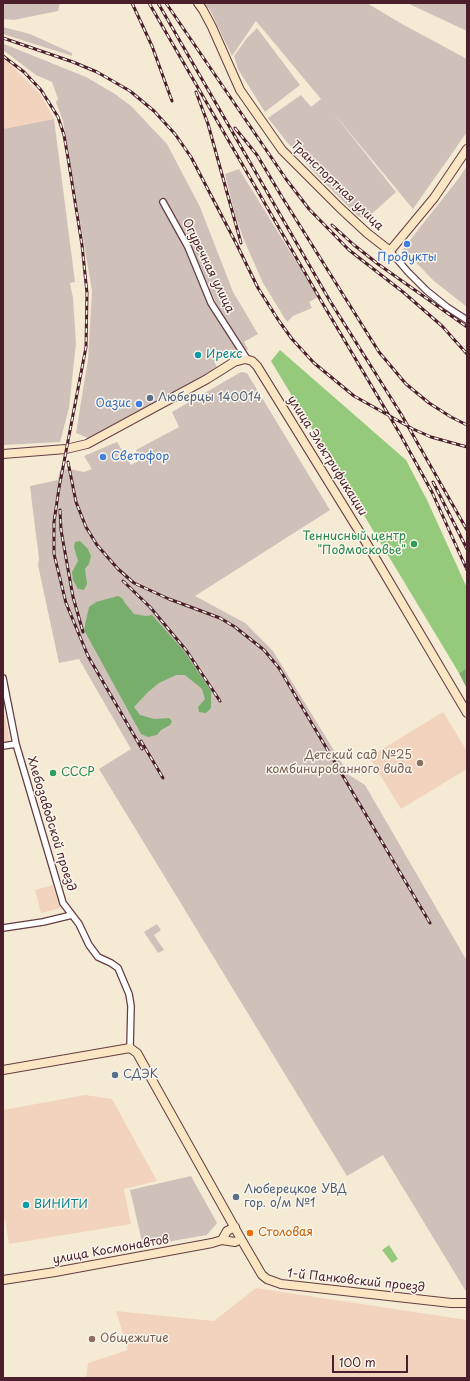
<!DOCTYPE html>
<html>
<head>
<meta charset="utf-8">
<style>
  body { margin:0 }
  #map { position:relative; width:470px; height:1381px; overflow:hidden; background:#f5ead4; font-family:"Playpen Sans",sans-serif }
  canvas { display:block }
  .frame { position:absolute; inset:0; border:4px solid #4a1f2b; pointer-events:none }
  .scale { position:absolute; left:332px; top:1355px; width:76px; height:18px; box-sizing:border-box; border:2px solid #4a1f2b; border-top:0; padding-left:5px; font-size:12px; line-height:14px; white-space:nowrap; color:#4a1f2b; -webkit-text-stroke:3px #fbf7ec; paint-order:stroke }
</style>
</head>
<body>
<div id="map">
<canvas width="470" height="1381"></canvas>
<div class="frame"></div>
<div class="scale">100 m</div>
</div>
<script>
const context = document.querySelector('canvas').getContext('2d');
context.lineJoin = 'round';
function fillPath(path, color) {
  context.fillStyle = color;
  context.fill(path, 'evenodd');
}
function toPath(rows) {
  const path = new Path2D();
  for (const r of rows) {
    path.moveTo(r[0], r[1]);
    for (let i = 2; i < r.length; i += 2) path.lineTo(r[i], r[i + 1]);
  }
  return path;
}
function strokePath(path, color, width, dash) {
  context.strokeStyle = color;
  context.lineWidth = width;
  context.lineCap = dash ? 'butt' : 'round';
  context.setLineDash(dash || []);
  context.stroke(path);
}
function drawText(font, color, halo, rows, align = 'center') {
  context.font = font + ' "Playpen Sans",sans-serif';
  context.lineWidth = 3;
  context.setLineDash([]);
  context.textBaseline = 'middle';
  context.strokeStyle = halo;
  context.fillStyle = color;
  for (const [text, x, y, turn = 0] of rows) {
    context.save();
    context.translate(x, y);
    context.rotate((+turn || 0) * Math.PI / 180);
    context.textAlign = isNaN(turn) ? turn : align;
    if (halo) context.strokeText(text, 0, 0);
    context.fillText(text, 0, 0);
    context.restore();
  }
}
const built = toPath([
  [3,59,7,61,41,95,54,119,3,129],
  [3,705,10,742,3,743],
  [443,712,467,751,467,769,401,809,369,757],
  [53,885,61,908,41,913,35,890],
  [85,1095,112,1099,157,1181,124,1189,131,1224,9,1244,5,1219,3,1219,3,1110],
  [256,1288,467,1320,467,1378,86,1378,88,1363,128,1350,116,1311,214,1321]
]);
const industrial = toPath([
  [3,3,60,3,58,11,14,20,3,19],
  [204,3,367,3,402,24,467,59,467,132,413,209,331,110,396,192,366,219,358,216,314,172,286,141,268,118,301,95,311,107,321,99,256,21,232,56,210,10],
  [407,3,467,3,467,31],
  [3,27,30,34,72,53,72,56,3,34],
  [257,28,300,85,265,112,238,69,234,56,247,38],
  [4,44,86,77,115,94,131,106,167,144,200,207,233,292,258,334,244,342,248,349,245,351,216,303,191,246,166,200,160,204,184,245,209,306,238,349,214,361,217,368,88,438,76,433,88,359,92,291,63,121,56,102,58,99,52,82,36,75,3,50],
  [54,119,75,282,70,283,73,298,76,343,69,408,60,442,3,445,3,129],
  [467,166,467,307,434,281,403,249,459,178],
  [239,169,318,297,309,302,312,308,293,316,287,322,263,283,244,240,235,215,225,174],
  [241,372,247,373,330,510,195,596,245,623,273,651,349,775,365,785,467,961,467,1293,383,1155,347,1176,99,769,131,749,79,659,59,663,38,565,39,559,30,486,58,480,60,470,69,469,84,472,92,469,84,456,117,442,131,465,142,459,136,450,179,427,172,412],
  [157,924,161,930,154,935,164,950,158,953,144,932],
  [191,1176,217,1223,207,1235,143,1246,130,1190]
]);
const green = toPath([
  [280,350,406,460,427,500,467,588,467,668,459,673,271,361],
  [389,1245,398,1259,392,1263,382,1250]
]);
const forest = toPath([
  [80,541,88,549,91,556,89,564,85,569,87,584,84,590,78,589,73,580,72,572,78,561,74,547,75,542],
  [118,596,122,598,125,603,134,614,146,616,152,615,184,651,211,691,211,708,206,713,199,712,198,707,205,699,202,689,185,675,176,675,159,683,148,692,134,707,140,715,154,719,169,718,172,721,170,725,161,730,157,735,148,737,141,734,84,630,89,607,96,602],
  [467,668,467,689,459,673]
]);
const street = toPath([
  [163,202,188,247,211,303,247,359],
  [390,251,408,272,427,291,447,307,467,320],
  [3,678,16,744,63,903,79,924,89,945,98,957,111,963,118,968,129,994,131,1006,130,1048],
  [3,746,16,744],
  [3,928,43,922,72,915]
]);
const secondary = toPath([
  [198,3,203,10,212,27,240,90,282,150,340,208,367,233,390,251,434,198,467,149],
  [3,454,66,449,87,444,207,379,234,362,245,359,252,361,257,366,367,544,467,713],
  [3,1070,130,1048,137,1053,241,1239,262,1275,267,1279,281,1284,451,1303,467,1303],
  [222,1240,235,1242,241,1239],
  [222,1240,227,1231,235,1227],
  [3,1280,55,1272,212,1243,222,1240]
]);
const rail = toPath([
  [132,3,152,46,172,101],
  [149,3,323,304,400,434,432,492,467,570],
  [158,3,330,301,401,414,467,530],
  [166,3,286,179,309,209,349,250,403,292,442,326,467,354],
  [3,38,73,62,97,72,130,91,154,111,175,134,191,157,237,245,258,288,279,321,292,339,314,363,354,396,413,429,431,437,467,447],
  [3,56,24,72,41,90,58,117,64,135,69,164,82,245,87,293,86,347,59,488,54,522,54,554,66,603,88,656,142,749],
  [196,92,208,124,241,243],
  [235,128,257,155,282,197,379,352,406,384,429,403,451,417,467,425],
  [332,225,354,245,378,264,467,327],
  [68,462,76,502,86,527,97,545,118,569,134,583,169,599,220,618,235,627,264,650,279,668,430,923],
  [433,482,467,549],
  [60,510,61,530,73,597,83,632],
  [123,581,150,607,186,650,220,701],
  [141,741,163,778]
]);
const markers = [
  [407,244,4,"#3f7fe0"],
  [198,355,4,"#0f9aa8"],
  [150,398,4,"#5c6f8a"],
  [139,404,4,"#3f7fe0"],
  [103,457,4,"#3f7fe0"],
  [414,544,4,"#2e9e5b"],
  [420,763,4,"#8d6e63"],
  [53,773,4,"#2e9e5b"],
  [115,1075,4,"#5c6f8a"],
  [236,1197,4,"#5c6f8a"],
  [26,1205,4,"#0f9aa8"],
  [250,1233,4,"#e8710a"],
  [92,1339,4,"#8d6e63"]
];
const streetNames = [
  ["Транспортная улица",337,186,44],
  ["Огуречная улица",208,266,64],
  ["улица Электрификации",327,456,58],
  ["Хлебозаводской проезд",51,824,73],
  ["улица Космонавтов",111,1250,-10],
  ["1-й Панковский проезд",356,1281,6]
];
const shopNames = [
  ["Продукты",407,258],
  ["Оазис",131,404,"right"],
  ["Светофор",111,457,"left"]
];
const cultureNames = [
  ["Ирекс",206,355],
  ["ВИНИТИ",34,1205]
];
const serviceNames = [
  ["Люберцы 140014",158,398],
  ["СДЭК",123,1075],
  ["Люберецкое УВД",244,1190],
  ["гор. о/м №1",244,1204]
];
const leisureNames = [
  ["Теннисный центр",406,537],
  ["\"Подмосковье\"",406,551],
  ["СССР",61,773,"left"]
];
const educationNames = [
  ["Детский сад №25",412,756],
  ["комбинированного вида",412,770],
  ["Общежитие",100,1339,"left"]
];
const foodNames = [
  ["Столовая",258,1233]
];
fillPath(built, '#f2d4be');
fillPath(industrial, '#cfc0ba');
fillPath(green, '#95ca7c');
fillPath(forest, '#78ae6c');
strokePath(street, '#643d44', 8);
strokePath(secondary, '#643d44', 10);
strokePath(street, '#fff', 5.5);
strokePath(secondary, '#fbe6c4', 8);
strokePath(rail, '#4a1f2b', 3);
strokePath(rail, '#fbf7ec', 1.5, [4.5]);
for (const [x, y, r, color] of markers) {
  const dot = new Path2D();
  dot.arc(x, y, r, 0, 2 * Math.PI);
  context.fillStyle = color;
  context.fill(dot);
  strokePath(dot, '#fbf7ec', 1.5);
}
drawText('12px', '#4a1f2b', '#fbf7ec', streetNames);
drawText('12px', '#366cbe', '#fbf7ec', shopNames);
drawText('12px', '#0d838f', '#fbf7ec', cultureNames, 'left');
drawText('12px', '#4e5e75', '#fbf7ec', serviceNames, 'left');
drawText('12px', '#27864d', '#fbf7ec', leisureNames, 'right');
drawText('12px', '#785e54', '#fbf7ec', educationNames, 'right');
drawText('12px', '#c56008', '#fbf7ec', foodNames, 'left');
</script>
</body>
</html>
